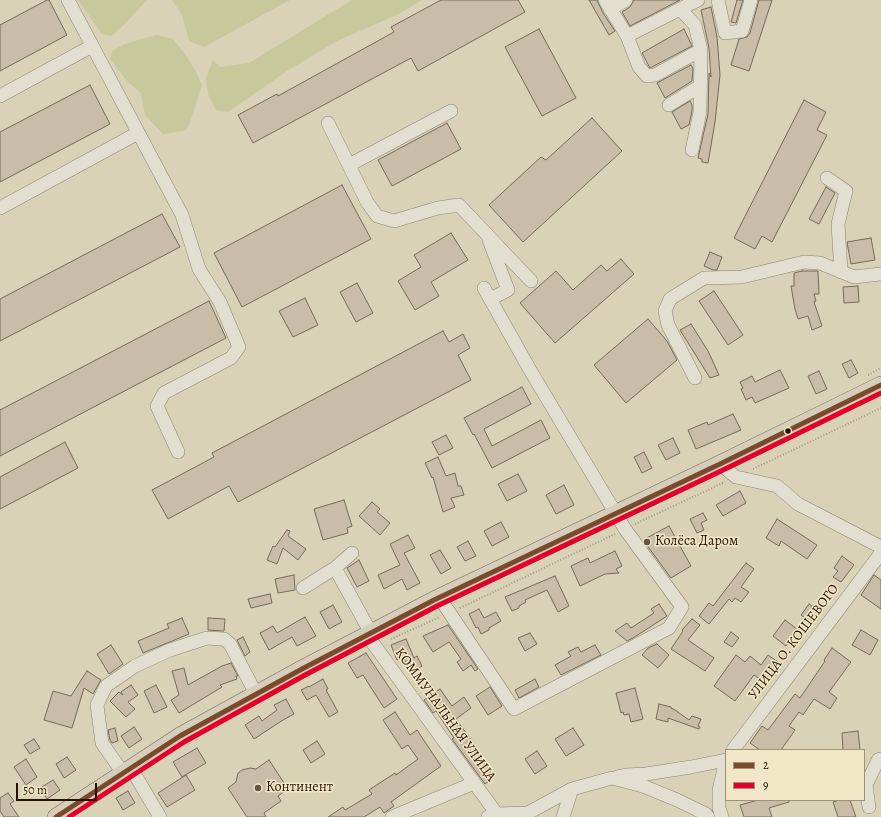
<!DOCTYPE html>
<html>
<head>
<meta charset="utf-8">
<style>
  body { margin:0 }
  #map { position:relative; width:881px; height:817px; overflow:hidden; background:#dad2b6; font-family:Alegreya,serif }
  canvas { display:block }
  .legend { position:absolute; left:725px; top:749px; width:140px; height:52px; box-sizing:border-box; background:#f1e7c6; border:1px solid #a19178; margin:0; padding:5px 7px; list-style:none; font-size:12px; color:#2a1003 }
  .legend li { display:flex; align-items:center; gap:8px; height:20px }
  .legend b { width:20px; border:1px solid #a19178 }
  .scale { position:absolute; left:16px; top:783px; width:81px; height:18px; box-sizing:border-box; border:2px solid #2a1003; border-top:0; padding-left:5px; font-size:12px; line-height:14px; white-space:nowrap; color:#2a1003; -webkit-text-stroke:3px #f1e7c6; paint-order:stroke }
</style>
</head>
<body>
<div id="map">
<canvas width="881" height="817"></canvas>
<ul class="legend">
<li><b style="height:5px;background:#7a4b2a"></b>2</li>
<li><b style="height:5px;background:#e4002b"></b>9</li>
</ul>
<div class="scale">50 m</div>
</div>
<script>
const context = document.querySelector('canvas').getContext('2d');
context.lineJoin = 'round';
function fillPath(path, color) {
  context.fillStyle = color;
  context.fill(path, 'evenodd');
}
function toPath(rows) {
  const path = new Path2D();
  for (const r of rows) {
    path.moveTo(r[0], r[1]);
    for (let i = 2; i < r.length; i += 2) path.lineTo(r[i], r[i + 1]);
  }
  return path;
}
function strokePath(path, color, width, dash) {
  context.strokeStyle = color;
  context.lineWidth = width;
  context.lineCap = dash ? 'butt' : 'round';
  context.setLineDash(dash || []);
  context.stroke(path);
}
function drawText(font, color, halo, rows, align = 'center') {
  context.font = font + ' Alegreya,serif';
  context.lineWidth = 3;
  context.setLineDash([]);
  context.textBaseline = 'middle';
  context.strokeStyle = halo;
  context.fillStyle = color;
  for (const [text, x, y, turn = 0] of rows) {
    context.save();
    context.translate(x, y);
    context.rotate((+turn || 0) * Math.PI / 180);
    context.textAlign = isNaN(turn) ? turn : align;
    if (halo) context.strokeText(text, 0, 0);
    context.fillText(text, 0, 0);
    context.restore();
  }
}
const green = toPath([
  [78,0,147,0,142,5,124,25,111,36,102,34],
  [172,0,290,0,204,47,189,41,182,15],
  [352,0,422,0,399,14,339,40,287,71,228,112,216,110,208,94,206,78,213,60,220,67,249,63],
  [157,35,173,39,185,54,196,72,202,85,189,126,184,131,163,134,145,115,141,93,127,81,110,59,112,51,127,43]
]);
const building = toPath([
  [47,0,49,0,67,35,0,71,0,25,47,0],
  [441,0,518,0,525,12,418,71,411,58,253,143,238,115,277,94,278,96,394,32,391,27,441,0],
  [589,0,597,0,603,13,615,31,609,35,589,0],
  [634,0,680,0,630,26,622,12,630,7,634,0],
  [737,0,743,0,736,23,731,22,737,0],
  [759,0,772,0,749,71,731,65,739,39,747,37,750,33,759,0],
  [711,7,717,37,720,75,715,122,708,163,702,162,702,159,698,158,708,114,709,73,711,77,709,48,701,10,711,7],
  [539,29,576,98,542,116,505,47,539,29],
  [684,29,692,46,650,68,642,53,684,29],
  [691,65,693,69,692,81,665,98,657,83,691,65],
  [90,85,110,124,0,182,0,132,90,85],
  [804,100,826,112,817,130,827,135,772,242,762,236,755,249,734,238,804,100],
  [690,101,692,105,692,111,689,125,681,129,672,112,690,101],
  [592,118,622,151,523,242,489,205,541,157,546,160,592,118],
  [447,123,461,149,392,186,378,160,447,123],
  [342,185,371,239,242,307,214,253,342,185],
  [826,187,835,193,819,224,809,219,826,187],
  [162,214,180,247,0,341,0,299,162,214],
  [451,233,468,260,431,282,439,296,415,310,398,281,421,267,414,255,451,233],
  [871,238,875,260,851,264,847,242,871,238],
  [710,252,722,257,717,270,713,270,704,266,710,252],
  [621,259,634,274,555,343,520,303,556,271,573,290,601,265,607,271,621,259],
  [802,271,818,271,819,294,814,294,816,301,814,302,822,326,812,330,808,316,798,319,795,309,791,286,794,286,794,273,802,271],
  [357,283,373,313,356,322,340,292,357,283],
  [858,286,859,302,844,303,843,287,858,286],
  [714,291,743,335,728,345,699,301,714,291],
  [305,298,318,325,293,337,279,311,305,298],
  [209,301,226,338,0,456,0,410,209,301],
  [648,319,667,341,677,360,626,403,594,365,648,319],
  [691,324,708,351,719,375,710,378,680,330,691,324],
  [443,331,449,342,463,334,470,348,458,355,471,380,238,502,229,486,168,519,152,490,214,457,212,453,443,331],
  [851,360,858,373,849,378,842,364,851,360],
  [780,370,789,388,755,403,752,397,746,400,741,389,743,388,740,382,752,376,755,382,780,370],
  [819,371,827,389,816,394,808,376,819,371],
  [522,387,531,404,484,429,492,446,541,420,550,438,492,468,474,434,473,435,464,418,522,387],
  [733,414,741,430,696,449,688,430,707,422,708,425,733,414],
  [446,435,453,448,439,455,432,442,446,435],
  [673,438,680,453,666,460,658,445,673,438],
  [65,442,78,468,0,509,0,477,65,442],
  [644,452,652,468,642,473,634,457,644,452],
  [438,457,446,476,455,473,458,486,461,486,464,495,451,498,455,507,443,512,433,477,432,478,425,463,438,457],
  [518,474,527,491,507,501,498,484,518,474],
  [564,485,574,505,556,514,546,495,564,485],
  [740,491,746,503,723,516,716,505,740,491],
  [344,500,352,526,347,528,348,533,323,540,314,509,344,500],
  [372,502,380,509,377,512,390,523,380,535,359,516,372,502],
  [703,513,707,520,701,523,704,530,697,533,690,519,703,513],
  [777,519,817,545,807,559,781,541,779,546,766,538,777,519],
  [501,522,509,537,492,546,484,531,501,522],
  [669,526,691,566,671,578,643,540,669,526],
  [287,530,290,531,288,536,306,549,298,560,283,548,277,564,267,560,273,546,275,547,287,530],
  [408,535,415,548,404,553,420,583,407,590,402,579,384,589,378,575,400,565,390,544,408,535],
  [468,541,476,556,465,561,457,547,468,541],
  [440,550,451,568,441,574,430,555,440,550],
  [615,551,622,566,616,569,619,573,605,574,580,586,571,566,588,558,590,563,592,562,615,551],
  [842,556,854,565,841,582,833,577,838,571,834,568,842,556],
  [359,560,369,581,357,587,347,568,359,560],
  [746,563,754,569,741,587,749,592,741,602,735,598,732,602,729,599,709,624,699,616,709,603,713,606,746,563],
  [294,575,295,590,278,593,275,579,294,575],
  [874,575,881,580,881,609,861,595,874,575],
  [555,576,569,606,558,612,547,590,525,600,526,602,519,606,519,608,512,611,505,597,555,576],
  [270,594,272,603,251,608,248,599,270,594],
  [659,604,667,616,633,638,627,641,615,631,627,623,631,628,654,613,651,609,659,604],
  [809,604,821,612,813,623,801,615,809,604],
  [333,605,342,622,329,629,320,612,333,605],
  [479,609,484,618,496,612,501,621,489,628,489,630,481,634,478,627,476,628,469,614,479,609],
  [305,617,316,636,297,646,292,637,269,650,260,633,273,626,277,633,305,617],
  [182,618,189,634,143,653,138,641,169,628,167,624,182,618],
  [208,618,225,619,224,631,208,630,208,618],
  [692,619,700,625,688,640,714,658,705,671,671,649,683,631,682,630,692,619],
  [785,620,798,630,786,646,773,636,785,620],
  [448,625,478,669,475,671,471,665,463,671,457,662,461,659,449,642,433,652,423,636,448,625],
  [861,630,878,640,870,655,852,645,861,630],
  [731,632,739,638,732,647,724,642,731,632],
  [530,633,537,644,525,651,518,638,530,633],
  [243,637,250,652,245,656,237,640,243,637],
  [406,639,414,658,417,656,422,666,411,672,403,657,397,660,391,645,406,639],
  [657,644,669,655,658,668,642,655,648,648,657,644],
  [111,645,123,664,109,674,97,654,111,645],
  [595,645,601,655,561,675,555,665,571,656,568,652,578,647,581,652,595,645],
  [832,648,851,662,829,692,837,698,830,709,814,699,803,715,799,712,789,726,795,730,781,750,760,750,750,743,762,726,768,730,795,694,800,698,825,661,824,660,832,648],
  [366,653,397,699,384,708,363,675,357,678,348,663,366,653],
  [736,655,745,662,750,656,761,665,768,655,781,664,767,684,754,675,735,701,714,686,736,655],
  [231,663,238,676,236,676,237,679,220,685,222,687,179,713,171,700,179,695,172,671,184,668,188,685,222,666,231,663],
  [87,671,101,680,93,694,84,688,72,728,44,720,53,691,71,696,87,671],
  [323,679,328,689,326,690,338,712,329,717,316,695,307,700,301,690,309,686,309,687,323,679],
  [535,679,539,687,519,698,515,690,535,679],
  [131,685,138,695,128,702,135,709,126,717,110,701,119,692,123,695,121,692,131,685],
  [156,685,167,707,154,713,144,691,156,685],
  [490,687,502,706,488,715,476,696,490,687],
  [635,688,643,719,631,722,629,714,624,715,623,712,621,713,616,693,635,688],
  [440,689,452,706,464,697,471,708,456,719,477,748,474,749,494,777,485,784,452,739,454,738,436,711,433,713,424,700,440,689],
  [286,699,294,714,283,720,254,739,245,725,259,716,262,721,277,710,274,705,286,699],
  [659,704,671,707,671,708,675,710,689,720,692,716,701,719,698,726,700,727,699,729,668,718,668,722,656,719,659,704],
  [395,712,410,735,417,730,441,766,391,802,394,806,384,813,380,807,364,817,328,817,343,807,345,810,372,794,369,790,395,773,396,775,418,759,408,745,402,749,383,720,395,712],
  [134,727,142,739,129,748,121,736,134,727],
  [115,728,118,741,112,743,110,740,108,730,115,728],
  [573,728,584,745,566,756,555,739,573,728],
  [858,731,860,750,843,750,842,733,858,731],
  [34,739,40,748,30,754,24,745,34,739],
  [317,741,325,754,311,763,303,750,317,741],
  [197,748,206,763,182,777,173,762,197,748],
  [537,751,547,766,535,774,525,759,537,751],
  [67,757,76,770,64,778,56,764,67,757],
  [26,759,37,777,26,785,14,767,26,759],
  [269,760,288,789,278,796,281,801,264,813,266,817,247,817,228,788,236,782,238,773,242,770,250,768,256,769,269,760],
  [186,775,195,790,167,807,158,793,186,775],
  [53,780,60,790,47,799,40,788,53,780],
  [128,791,135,803,123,810,116,798,128,791],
  [8,793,14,801,10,804,19,817,4,817,0,811,0,798,8,793],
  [758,800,789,800,789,802,769,808,772,817,744,817,740,805,758,800],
  [839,800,850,800,856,817,838,817,833,802,839,800]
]);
const path = toPath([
  [868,375,881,368],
  [753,469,881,408],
  [635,524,725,482],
  [460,608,615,534],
  [391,639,440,617]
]);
const minor = toPath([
  [68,0,182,215,199,269,220,302,239,347,231,358,164,393,157,406,178,452],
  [605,0,627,36,698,0],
  [718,0,725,33,742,31,751,0],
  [610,9,626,0],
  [680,9,695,25,701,50,700,112,692,150],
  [627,36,639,67,647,76,655,75,701,50],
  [0,96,92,46],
  [669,105,700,86],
  [328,123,367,202,377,216,394,221,438,208,459,205,531,281],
  [349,165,451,111],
  [827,178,846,191,838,224,841,272],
  [0,208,138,133],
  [489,240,508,290,490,299],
  [695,378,668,325,665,311,670,299,704,278,742,277,804,262,820,263,854,277,881,274],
  [720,464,736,477,777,486,798,504,881,547],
  [335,568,371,633],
  [303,588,335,568,352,553],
  [439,597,514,709,669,628,682,607,625,529,530,370,484,288],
  [367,635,499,817],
  [733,750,881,553],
  [131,768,160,817],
  [123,773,102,743,97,705,106,686,135,666,170,650,207,638,224,639,230,644,256,694],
  [617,777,626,775,646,774,691,767,726,760],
  [869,807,866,785,878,760,881,759],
  [392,817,474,783],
  [488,817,497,814,528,813,572,789,612,778,643,786,677,800,706,814,708,817],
  [563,817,572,789],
  [722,817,719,808,719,790,726,760]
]);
const major = toPath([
  [56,817,180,736,302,669,434,600,720,464,881,385]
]);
const bus1 = toPath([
  [56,817,180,736,302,669,434,600,720,464,881,385]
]);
const bus2 = toPath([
  [69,817,184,742,305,675,437,606,723,470,881,393]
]);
const markers = [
  [788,431,3.5,"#2a1003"],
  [647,542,4,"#685442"],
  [258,788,4,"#685442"]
];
const poiNames = [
  ["Колёса Даром",655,542],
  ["Континент",266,788]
];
const streetNames = [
  ["УЛИЦА О. КОШЕВОГО",794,642,-53],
  ["КОММУНАЛЬНАЯ УЛИЦА",445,715,54]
];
fillPath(green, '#c7c89c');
fillPath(building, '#cabda8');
strokePath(building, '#726a5b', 1);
strokePath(minor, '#8b8372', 14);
strokePath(major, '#726a5b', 18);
strokePath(path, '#9e988c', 2, [1, 2]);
strokePath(minor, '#e2ded0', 13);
strokePath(major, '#d6cebb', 17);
strokePath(bus1, '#7a4b2a', 5);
strokePath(bus2, '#e4002b', 5);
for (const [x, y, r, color] of markers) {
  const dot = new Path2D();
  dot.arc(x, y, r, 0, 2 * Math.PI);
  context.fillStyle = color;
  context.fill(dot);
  strokePath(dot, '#f1e7c6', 1.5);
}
drawText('14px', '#2a1003', '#f1e7c6', poiNames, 'left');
drawText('14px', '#2a1003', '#f1e7c6', streetNames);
</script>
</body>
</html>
